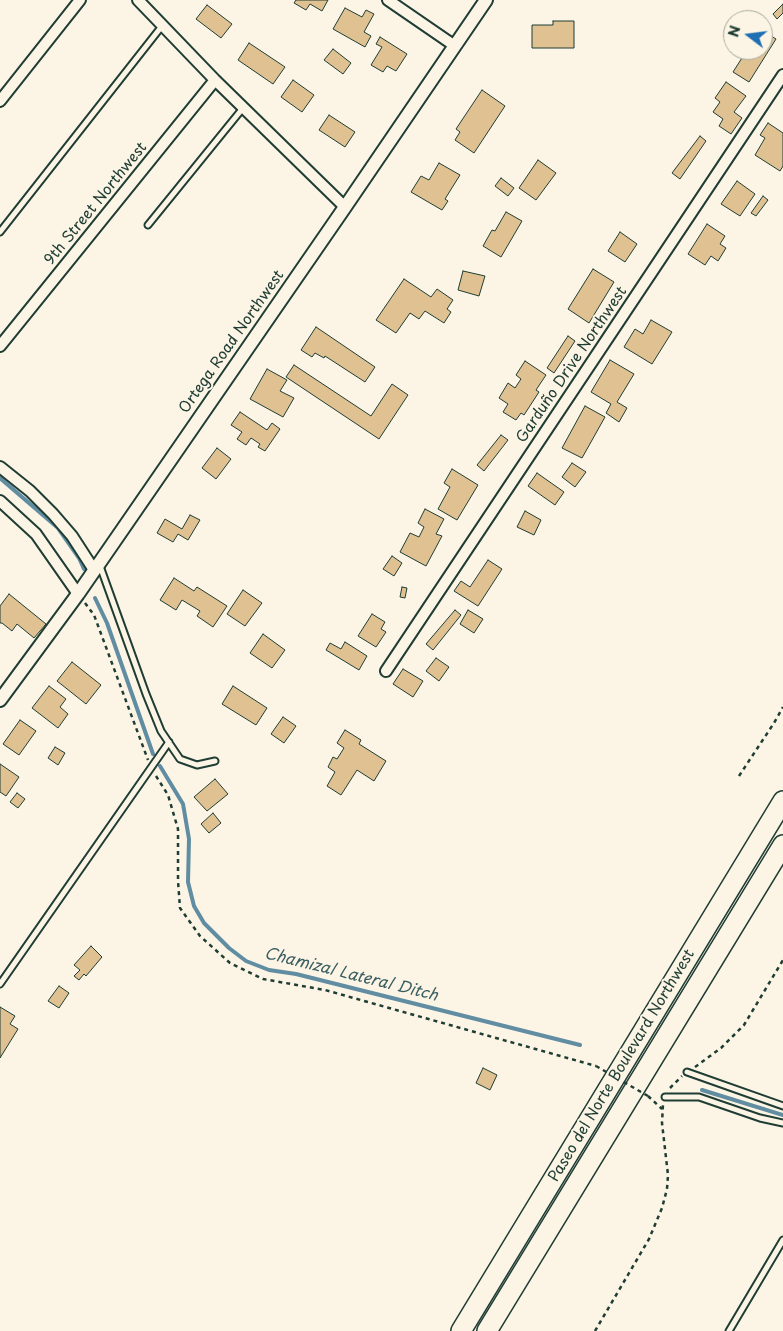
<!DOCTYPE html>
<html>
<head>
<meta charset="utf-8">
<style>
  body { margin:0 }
  #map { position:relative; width:783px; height:1331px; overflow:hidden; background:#fcf5e5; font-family:"Playpen Sans",sans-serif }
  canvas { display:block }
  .north { position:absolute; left:723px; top:10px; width:50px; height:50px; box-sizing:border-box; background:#fcf5e5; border:1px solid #a4ab9e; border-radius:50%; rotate:285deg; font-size:14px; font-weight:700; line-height:20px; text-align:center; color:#1f3d34 }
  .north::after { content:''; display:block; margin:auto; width:18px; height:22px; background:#1f6fb2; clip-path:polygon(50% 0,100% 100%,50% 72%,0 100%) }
</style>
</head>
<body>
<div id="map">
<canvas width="783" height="1331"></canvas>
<div class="north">N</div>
</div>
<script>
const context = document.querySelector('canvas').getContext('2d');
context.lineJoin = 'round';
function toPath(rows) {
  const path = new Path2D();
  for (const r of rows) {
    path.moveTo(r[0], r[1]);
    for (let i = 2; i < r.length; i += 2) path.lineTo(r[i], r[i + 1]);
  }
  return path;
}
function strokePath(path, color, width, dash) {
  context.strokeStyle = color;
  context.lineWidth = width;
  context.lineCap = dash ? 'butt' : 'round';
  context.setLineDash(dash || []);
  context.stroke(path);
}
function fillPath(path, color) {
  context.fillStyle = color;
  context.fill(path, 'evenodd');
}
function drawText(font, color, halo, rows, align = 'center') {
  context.font = font + ' "Playpen Sans",sans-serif';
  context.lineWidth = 4;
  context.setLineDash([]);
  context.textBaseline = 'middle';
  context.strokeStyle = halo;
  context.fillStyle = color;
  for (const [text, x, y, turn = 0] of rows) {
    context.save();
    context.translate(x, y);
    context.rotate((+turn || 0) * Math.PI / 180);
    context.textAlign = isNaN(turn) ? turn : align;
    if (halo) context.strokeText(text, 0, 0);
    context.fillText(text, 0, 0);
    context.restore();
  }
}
const stream = toPath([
  [0,478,58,528,79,558,84,569],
  [95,598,107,623,153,754],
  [160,766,183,804,189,839,188,882,194,906,204,923,229,948,246,961,269,970,296,974,580,1045],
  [702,1090,783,1115]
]);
const building = toPath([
  [296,0,328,0,322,11,310,4,306,10,294,3,296,0],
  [783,4,783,13,777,19,773,14,783,4],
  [207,5,232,24,221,38,196,19,207,5],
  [345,8,362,17,366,10,374,14,364,32,371,36,365,47,333,29,345,8],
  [553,21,574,21,574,48,532,48,532,25,553,25,553,21],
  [763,31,776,39,749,82,733,72,747,50,763,50,763,31],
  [380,37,407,54,396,71,387,66,383,72,371,65,382,47,376,44,380,37],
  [249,43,285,67,273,84,238,60,249,43],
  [333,49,351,63,343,74,324,60,333,49],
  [293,80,314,95,302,112,281,97,293,80],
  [726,82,746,96,734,112,742,118,731,134,719,126,723,119,713,112,720,102,715,98,726,82],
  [482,90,505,106,474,153,455,140,460,132,456,129,482,90],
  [329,115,355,132,345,147,319,130,329,115],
  [768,123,783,133,783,166,780,171,755,155,765,138,760,135,768,123],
  [700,136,706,141,680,179,672,173,700,136],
  [538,160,556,173,536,200,519,188,538,160],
  [439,163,460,175,445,199,448,201,442,210,411,192,421,176,429,180,439,163],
  [501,178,514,188,508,196,495,186,501,178],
  [737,181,755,194,740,216,721,204,737,181],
  [763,196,768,200,756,216,751,213,763,196],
  [506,212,522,221,501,257,483,246,492,230,495,231,506,212],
  [707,224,725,236,720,244,726,248,718,261,711,256,705,265,688,254,707,224],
  [620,232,637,244,625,262,608,251,620,232],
  [593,269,614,282,589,323,568,309,593,269],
  [463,271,485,276,479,296,458,290,463,271],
  [404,279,431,297,437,289,453,300,447,309,451,312,444,323,425,311,419,319,410,313,396,333,376,320,404,279],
  [651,320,672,332,652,364,624,347,635,329,643,334,651,320],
  [316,327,375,367,365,382,325,356,324,358,315,353,312,357,301,350,316,327],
  [568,336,575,341,554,373,547,368,568,336],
  [610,360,634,374,617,402,627,408,619,422,606,413,611,404,591,392,610,360],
  [525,361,546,375,536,390,539,392,524,415,521,413,516,420,503,412,508,404,499,398,508,383,515,388,521,379,516,375,525,361],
  [294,365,371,416,392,384,408,395,379,439,286,377,294,365],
  [267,369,287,380,280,391,294,398,283,417,250,399,267,369],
  [585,406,605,417,582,458,562,448,585,406],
  [240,412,267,430,272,423,280,429,265,451,258,447,260,444,251,438,246,445,237,439,242,432,231,425,240,412],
  [501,435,508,440,484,471,477,465,501,435],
  [217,448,231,459,216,479,202,468,217,448],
  [572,463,586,472,575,487,562,477,572,463],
  [452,469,478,485,457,520,438,509,450,487,444,483,452,469],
  [537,473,564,492,555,505,528,486,537,473],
  [425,509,444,519,436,534,442,536,426,566,400,552,410,533,419,537,424,527,418,523,425,509],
  [525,511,541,520,534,535,517,527,525,511],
  [190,515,200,520,188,540,178,534,173,542,157,533,165,519,182,529,190,515],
  [392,556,402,563,394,576,383,569,392,556],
  [488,560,502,569,478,606,454,591,461,581,470,587,488,560],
  [174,578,194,591,197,587,227,606,213,627,197,616,200,611,182,600,176,610,160,600,174,578],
  [402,587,407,588,405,598,400,597,402,587],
  [243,590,262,603,245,626,227,614,243,590],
  [9,594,46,624,34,638,17,624,12,631,2,623,0,623,0,606,9,594],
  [455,610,461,615,433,650,426,644,455,610],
  [468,610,483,619,474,633,460,624,468,610],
  [372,614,385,622,381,629,386,632,376,647,358,636,372,614],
  [263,634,285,650,272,668,250,653,263,634],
  [345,642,367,656,359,670,326,650,330,643,341,649,345,642],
  [436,658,449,667,439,681,426,671,436,658],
  [72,662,101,685,86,704,57,681,72,662],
  [403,669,423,681,413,697,393,684,403,669],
  [49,686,66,699,60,707,68,714,58,728,32,708,49,686],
  [233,686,267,708,256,725,222,704,233,686],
  [283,717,296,726,284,743,271,734,283,717],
  [20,720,36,731,19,755,3,744,20,720],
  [345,730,361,740,359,744,386,761,374,781,357,770,341,795,327,786,335,772,328,767,333,757,337,759,344,748,337,743,345,730],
  [55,747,65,753,58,765,48,758,55,747],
  [0,764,19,777,6,796,0,792,0,764],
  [215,779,228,794,207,811,194,797,215,779],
  [17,793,25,799,18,808,10,802,17,793],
  [213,813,221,823,209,833,201,824,213,813],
  [91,946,102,957,86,976,84,974,79,980,74,976,80,970,74,965,91,946],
  [59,986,69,993,59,1008,48,1001,59,986],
  [0,1007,15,1016,10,1024,18,1029,0,1058,0,1007],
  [483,1068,497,1075,490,1090,476,1083,483,1068]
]);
const path = toPath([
  [85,603,94,615,148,760],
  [156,776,168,795,178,829,178,881,180,908,200,936,230,963,263,979,325,990,596,1066],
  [739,776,774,723,783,707],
  [695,1067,721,1048,744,1025,783,960],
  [670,1088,682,1076],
  [648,1096,662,1109],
  [595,1331,649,1239,662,1208,667,1189,668,1175,662,1123,663,1104]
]);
const service = toPath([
  [148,225,243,108],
  [0,232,162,26],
  [100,566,146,694,161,731,180,759,197,765,215,761],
  [0,984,169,742],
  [687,1072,783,1106],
  [665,1097,699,1097,760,1118,783,1123],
  [729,1331,783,1240]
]);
const minor = toPath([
  [138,0,215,80,345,207],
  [388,0,455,46],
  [0,101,80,0],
  [0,346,215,80],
  [0,467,30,491,53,514,72,536,94,570],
  [0,501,36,534,78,594],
  [386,671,783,75]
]);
const tertiary = toPath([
  [0,700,78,594,345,207,486,0]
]);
const motorway = toPath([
  [461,1331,783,801],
  [487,1331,783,845]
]);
const pathBridge = toPath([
  [596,1066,648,1096]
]);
const streetNames = [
  ["9th Street Northwest",96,204,-51],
  ["Ortega Road Northwest",232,342,-55],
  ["Garduño Drive Northwest",572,365,-56],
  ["Paseo del Norte Boulevard Northwest",622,1066,-59]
];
const waterNames = [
  ["Chamizal Lateral Ditch",351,975,14]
];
strokePath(stream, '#618da2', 4);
fillPath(building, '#dfc192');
strokePath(building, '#1f3d34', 1);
strokePath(service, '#1f3d34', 9);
strokePath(minor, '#1f3d34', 14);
strokePath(tertiary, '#1f3d34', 16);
strokePath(motorway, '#1f3d34', 22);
strokePath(path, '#1f3d34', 2.5, [4, 4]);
strokePath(service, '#fcf5e5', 5);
strokePath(minor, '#fcf5e5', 10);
strokePath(tertiary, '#fcf5e5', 12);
strokePath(motorway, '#fcf5e5', 19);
strokePath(pathBridge, '#1f3d34', 2.5, [4, 4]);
drawText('15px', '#1f3d34', '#fcf5e5', streetNames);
drawText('italic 16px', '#3a5e62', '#fcf5e5', waterNames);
</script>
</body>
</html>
